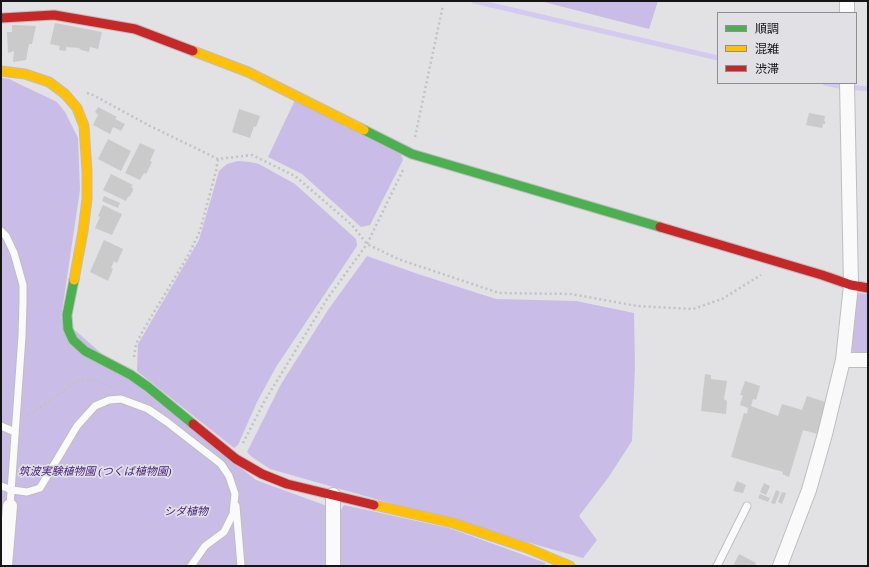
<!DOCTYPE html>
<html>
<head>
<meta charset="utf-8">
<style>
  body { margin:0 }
  #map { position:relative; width:869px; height:567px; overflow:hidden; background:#e2e1e3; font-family:"Times New Roman","Noto Sans JP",serif }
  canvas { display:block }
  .frame { position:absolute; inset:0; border:2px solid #151516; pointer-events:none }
  .legend { position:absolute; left:717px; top:12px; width:140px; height:72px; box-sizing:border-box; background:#e1e0e4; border:1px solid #8f8f92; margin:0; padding:5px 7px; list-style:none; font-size:12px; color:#151516 }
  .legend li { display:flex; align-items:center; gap:8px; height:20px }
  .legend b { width:20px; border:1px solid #8f8f92 }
</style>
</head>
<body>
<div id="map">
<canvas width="869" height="567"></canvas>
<div class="frame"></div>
<ul class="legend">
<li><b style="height:5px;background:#4caf50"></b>順調</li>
<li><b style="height:5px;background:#ffc107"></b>混雑</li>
<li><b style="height:5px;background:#c62828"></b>渋滞</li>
</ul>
</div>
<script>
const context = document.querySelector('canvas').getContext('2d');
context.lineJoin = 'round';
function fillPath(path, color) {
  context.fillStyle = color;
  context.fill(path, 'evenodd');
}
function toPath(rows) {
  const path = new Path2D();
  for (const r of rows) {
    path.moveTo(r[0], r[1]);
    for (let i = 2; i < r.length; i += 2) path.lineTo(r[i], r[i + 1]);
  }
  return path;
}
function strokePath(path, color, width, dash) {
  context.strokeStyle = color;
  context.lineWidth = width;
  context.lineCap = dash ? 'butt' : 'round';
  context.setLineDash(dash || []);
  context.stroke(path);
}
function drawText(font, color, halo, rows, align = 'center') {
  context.font = font + ' "Times New Roman","Noto Sans JP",serif';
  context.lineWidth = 3.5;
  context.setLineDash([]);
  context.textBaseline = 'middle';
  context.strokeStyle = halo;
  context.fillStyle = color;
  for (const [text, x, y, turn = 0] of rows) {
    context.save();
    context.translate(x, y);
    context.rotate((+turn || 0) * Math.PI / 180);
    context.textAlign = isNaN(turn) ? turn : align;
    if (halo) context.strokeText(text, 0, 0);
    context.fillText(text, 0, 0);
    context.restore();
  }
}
const green = toPath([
  [540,1,658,1,649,29],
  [1,78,9,79,57,102,65,112,78,138,80,190,61,318,143,390,256,480,327,506,327,566,1,566],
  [295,100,400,152,403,160,370,225,361,227,302,174,268,157],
  [238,161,250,162,259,164,295,184,356,239,357,246,276,367,257,402,238,445,234,448,137,371,138,344,199,240,219,171,227,164],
  [367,256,418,274,496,299,576,301,634,313,635,366,632,441,608,478,579,516,597,540,583,558,270,469,252,457,247,452,281,384,328,310],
  [858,293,868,294,868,354,858,355,853,352,850,347,854,297],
  [344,505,449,528,546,563,544,566,340,566,341,510]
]);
const stream = toPath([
  [474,1,718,58],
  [825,83,839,86,868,89]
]);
const building = toPath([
  [55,23,102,32,98,49,90,47,89,52,81,50,79,48,66,47,66,51,59,50,60,46,50,44],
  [12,25,36,26,32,44,29,44,26,60,13,62,14,51,8,53,7,32,12,32],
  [98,107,117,117,115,119,125,124,121,131,113,127,110,134,93,125,98,115,95,112],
  [239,109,260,116,256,127,254,126,250,138,232,132],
  [809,113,825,116,824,121,825,121,825,124,823,124,822,128,806,125],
  [108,139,131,151,121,171,98,159],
  [140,143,155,150,150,161,152,162,146,174,144,173,140,180,125,173],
  [111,174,133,185,131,187,133,188,133,190,130,196,128,197,126,201,103,190],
  [104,196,120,203,118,208,102,201],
  [103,205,122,214,112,235,95,228,100,217,98,216],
  [104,240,123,249,117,263,114,261,111,268,113,269,108,281,90,272],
  [705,374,711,375,711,379,727,381,724,399,727,401,726,414,701,411],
  [745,381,760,386,756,400,753,399,751,406,778,416,782,404,802,410,807,396,828,403,818,434,803,430,789,477,782,474,783,472,731,457,744,413,747,414,748,408,740,405,743,395,740,395],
  [737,481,746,485,743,493,733,491],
  [764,483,770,486,766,495,760,492],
  [776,490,780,492,775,504,771,503],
  [782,492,786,493,782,504,778,502],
  [760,494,770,498,768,502,758,498],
  [739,554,756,563,755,566,733,566]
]);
const path = toPath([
  [87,93,91,94,150,126,218,159,252,155,295,176,352,225,367,244,398,259,499,293,571,294,637,306,693,309,722,299,761,275],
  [415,137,443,5],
  [134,357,136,344,145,327,189,254,200,231,216,171,218,159],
  [1,401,6,407],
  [28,416,63,391,74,382,94,379,113,388],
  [243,443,264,402,327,299,367,244,404,168]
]);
const lane = toPath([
  [1,231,6,236,14,253,23,285,23,302,22,336,10,506],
  [1,426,15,432],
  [1,486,12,490,27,492,40,488,77,426,95,406,109,400,121,399,148,409,167,422,221,464,229,476,235,494,233,514,224,532,205,546,191,566],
  [236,506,241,566],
  [717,566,747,506]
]);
const street = toPath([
  [847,1,847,13],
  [843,360,868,360],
  [333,495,333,566],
  [5,566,10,506],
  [780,566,809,490,825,434,843,360,851,285,847,83]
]);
const fast = toPath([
  [364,130,412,154,660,227],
  [74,280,67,315,68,329,73,340,85,351,131,375,148,387,193,424]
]);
const slow = toPath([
  [193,51,248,72,364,130],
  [1,71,25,74,49,82,65,94,77,108,84,126,87,171,87,199,83,231,74,280],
  [374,505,453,523,527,548,570,566]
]);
const jam = toPath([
  [1,18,54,15,135,29,193,51],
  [660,227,822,275,851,285,868,288],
  [193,424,236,459,262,474,287,484,374,505]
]);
const parkNames = [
  ["筑波実験植物園 (つくば植物園)",95,472],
  ["シダ植物",186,512]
];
fillPath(green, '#c9bde7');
strokePath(stream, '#d4caf0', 5);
fillPath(building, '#cacaca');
strokePath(lane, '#bebdbf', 9);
strokePath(street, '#bebdbf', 16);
strokePath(fast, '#bebdbf', 11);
strokePath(slow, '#bebdbf', 11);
strokePath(jam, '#bebdbf', 11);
strokePath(path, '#c2c2c3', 2.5, [2, 3]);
strokePath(lane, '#fbfafb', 7);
strokePath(street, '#fbfafb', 14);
strokePath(fast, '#4caf50', 9);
strokePath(slow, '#ffc107', 9);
strokePath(jam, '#c62828', 9);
drawText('italic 11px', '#451a7f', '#e1e0e4', parkNames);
</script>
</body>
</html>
